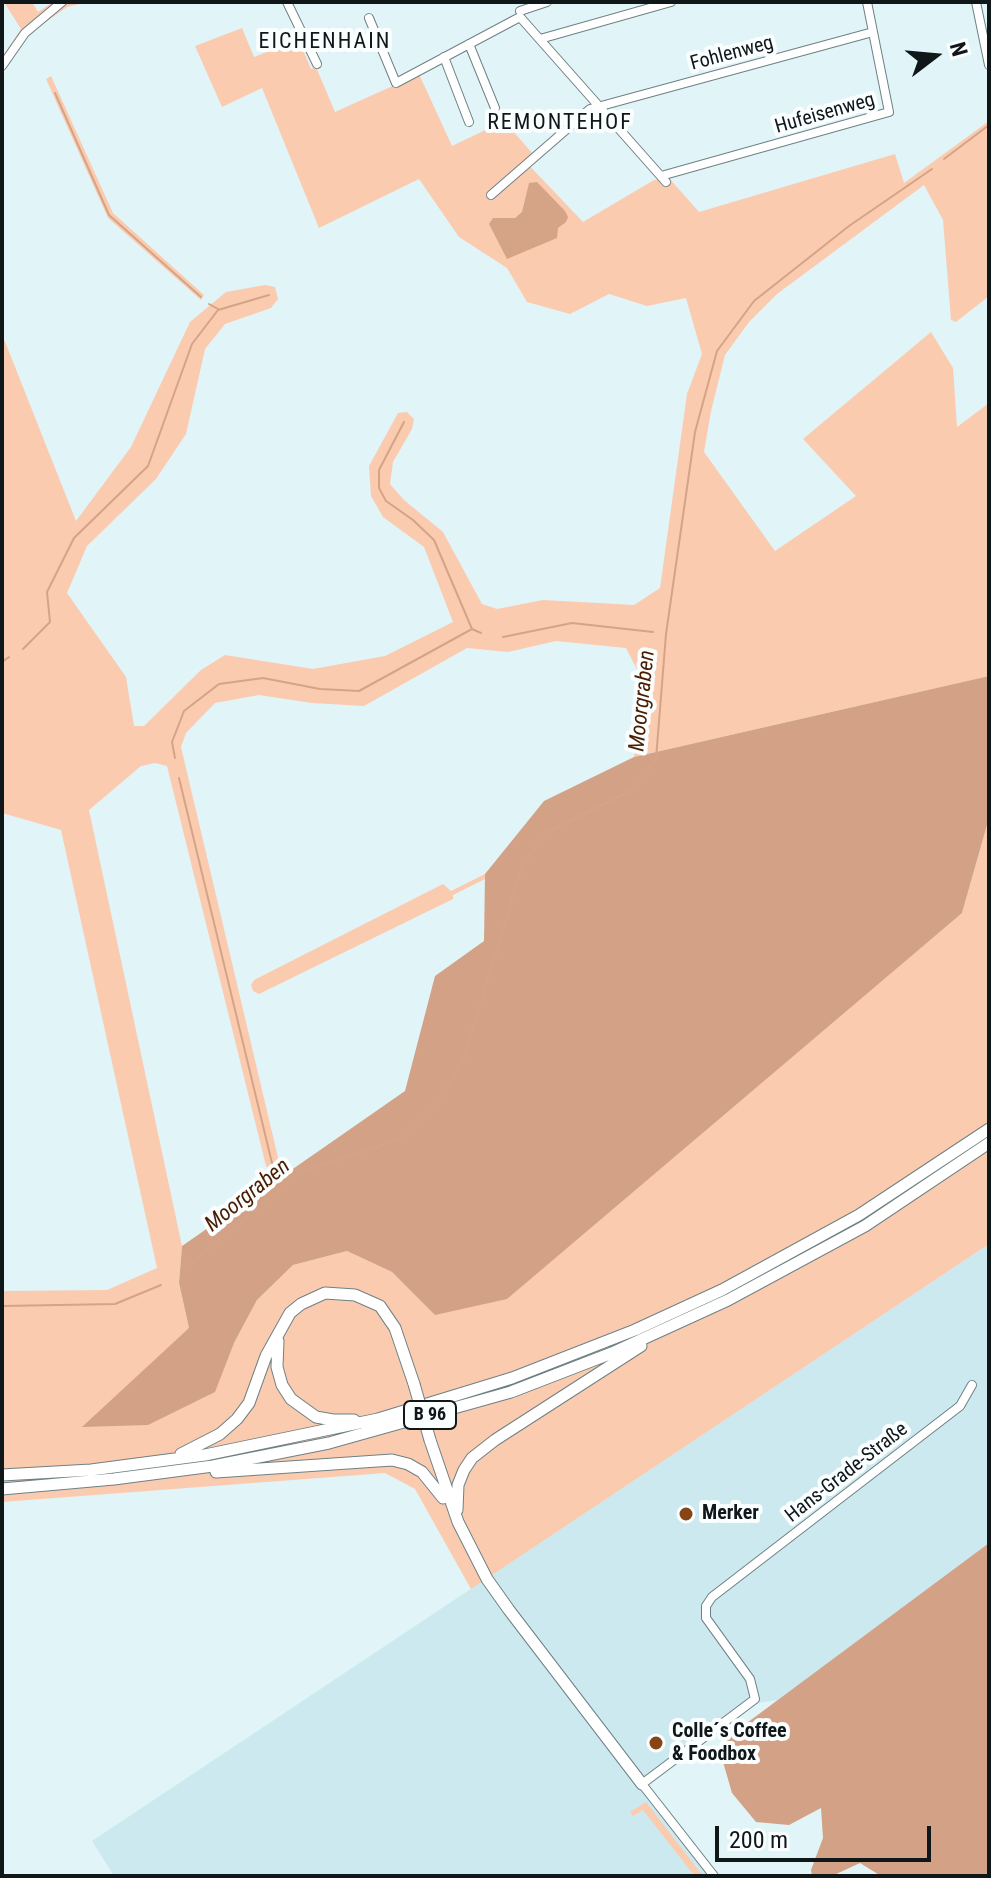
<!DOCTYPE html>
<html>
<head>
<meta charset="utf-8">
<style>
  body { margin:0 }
  #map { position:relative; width:991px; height:1878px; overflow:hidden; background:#e1f4f8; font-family:"Roboto Condensed",sans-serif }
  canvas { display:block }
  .frame { position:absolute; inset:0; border:4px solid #101718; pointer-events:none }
  .north { position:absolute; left:895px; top:16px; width:80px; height:80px; -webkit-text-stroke:6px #fafeff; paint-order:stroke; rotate:74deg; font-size:22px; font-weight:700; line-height:32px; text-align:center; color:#101718 }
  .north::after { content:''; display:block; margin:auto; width:28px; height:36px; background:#101718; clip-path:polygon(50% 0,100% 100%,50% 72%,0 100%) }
  .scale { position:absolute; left:715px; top:1826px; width:216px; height:36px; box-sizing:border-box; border:4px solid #101718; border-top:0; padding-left:10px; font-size:24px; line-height:28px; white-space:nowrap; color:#101718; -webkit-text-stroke:6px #fafeff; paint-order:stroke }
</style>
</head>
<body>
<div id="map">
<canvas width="991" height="1878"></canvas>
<div class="frame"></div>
<div class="north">N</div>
<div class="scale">200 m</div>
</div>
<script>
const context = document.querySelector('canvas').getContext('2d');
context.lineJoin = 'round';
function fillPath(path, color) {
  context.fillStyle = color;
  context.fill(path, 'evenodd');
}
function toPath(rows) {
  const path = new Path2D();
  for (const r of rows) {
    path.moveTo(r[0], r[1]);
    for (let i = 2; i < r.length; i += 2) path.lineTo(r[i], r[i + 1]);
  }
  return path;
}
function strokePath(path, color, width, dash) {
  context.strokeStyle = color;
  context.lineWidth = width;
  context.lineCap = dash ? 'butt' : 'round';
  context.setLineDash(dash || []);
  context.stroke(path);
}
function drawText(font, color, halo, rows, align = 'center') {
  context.font = font + ' "Roboto Condensed",sans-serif';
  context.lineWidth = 8;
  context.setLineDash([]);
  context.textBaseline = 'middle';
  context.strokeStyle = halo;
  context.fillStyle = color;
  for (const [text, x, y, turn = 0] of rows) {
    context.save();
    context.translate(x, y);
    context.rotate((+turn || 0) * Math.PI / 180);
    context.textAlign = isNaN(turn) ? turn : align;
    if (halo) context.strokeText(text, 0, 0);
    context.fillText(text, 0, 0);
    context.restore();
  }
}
const built = toPath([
  [989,1244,989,1543,778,1700,758,1703,643,1783,714,1876,114,1876,92,1841]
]);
const green = toPath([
  [4,2,32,2,38,12,53,2,87,2,67,7,30,33,2,74,2,57,21,29],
  [242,28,254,57,299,40,311,69,316,67,335,112,419,74,452,146,504,121,533,154,525,161,583,222,654,180,669,178,699,212,895,154,904,183,989,121,989,296,956,322,951,320,943,220,924,185,777,294,749,322,725,355,711,411,704,452,775,551,856,496,803,439,931,332,953,368,957,427,989,403,989,676,634,757,645,685,626,648,556,641,508,652,467,648,364,706,312,703,259,695,215,703,186,733,181,747,280,1166,277,1171,272,1172,266,1166,167,766,155,763,141,766,89,810,182,1246,179,1283,189,1328,234,1343,257,1300,293,1265,347,1251,392,1272,435,1314,962,913,989,818,989,1244,471,1589,415,1489,385,1473,2,1502,2,1291,107,1290,157,1268,61,830,2,813,2,334,76,521,131,447,190,322,226,292,265,285,275,287,278,299,271,308,225,324,205,349,186,434,156,479,87,546,67,593,126,677,134,726,144,726,201,670,225,655,313,669,385,656,453,622,424,547,383,517,371,496,369,466,398,413,407,412,414,419,412,429,393,462,390,484,404,500,443,532,482,604,497,609,543,600,634,605,660,588,687,394,702,354,686,298,647,306,609,294,570,314,527,302,507,268,459,237,419,179,319,228,262,88,222,107,195,46],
  [51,76,113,213,204,295,201,300,108,218,46,79],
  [485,874,485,879,453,895,453,899,259,994,253,991,251,985,254,980,443,884,451,891],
  [646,1802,703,1876,696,1876,689,1869,643,1810,633,1816,630,1812]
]);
const forest = toPath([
  [989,676,989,818,962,913,507,1299,435,1315,392,1272,347,1251,293,1265,257,1300,234,1343,215,1392,148,1425,82,1427,189,1328,179,1283,182,1246,405,1091,435,976,484,941,485,874,544,801,634,757],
  [989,1543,989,1876,881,1876,860,1863,832,1876,812,1876,811,1870,823,1838,821,1808,789,1825,756,1822,732,1793,721,1755,728,1737]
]);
const water = toPath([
  [537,182,565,211,568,217,566,222,558,228,557,238,507,259,489,224,493,218,515,218,522,212,529,183]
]);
const stream = toPath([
  [55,93,109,215,201,297],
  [944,159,989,125],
  [209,304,218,309],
  [404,422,379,470,379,488,386,501,413,520,434,540,472,629],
  [503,637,572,623,653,632],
  [23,649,50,622,47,592,74,538,148,466,192,344,218,310,269,295],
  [2,662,9,657],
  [175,758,172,742,184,711,219,684,263,678,320,689,359,691,472,629,481,633],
  [179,778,272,1163],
  [189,1265,300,1172,375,1148,403,1136,429,1114,448,1087,464,1057,523,864,547,832,630,791,656,759,666,634,695,432,717,351,754,301,849,226,932,169],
  [2,1306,115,1304,161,1285]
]);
const minor = toPath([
  [287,2,317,64],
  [976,2,989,65],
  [520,11,547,2],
  [520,17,666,182],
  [369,18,396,83,520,17],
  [540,39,671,2],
  [469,44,495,108],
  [444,57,469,122],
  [2,66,25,33,62,2],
  [661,176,889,112,867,2],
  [491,195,590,109,873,32],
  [714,1876,642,1784,755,1699,750,1679,706,1618,706,1606,712,1597,960,1406,972,1385]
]);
const highway = toPath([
  [278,1341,277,1367,282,1385,291,1399,316,1417,333,1420,354,1420],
  [430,1440,458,1522,487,1579,509,1610,642,1784],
  [181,1454,220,1434,237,1419,249,1403,266,1356,290,1313,301,1304,325,1293,355,1295,380,1306,395,1328,414,1384],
  [216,1472,392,1460,408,1464,422,1472,443,1498],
  [2,1475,91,1470,205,1455,378,1419,512,1378,635,1330,722,1290,859,1215,989,1129],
  [2,1489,114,1479,213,1466,329,1443,511,1392,612,1353,728,1300,865,1226,989,1143],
  [457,1510,458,1485,464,1470,472,1458,495,1440,641,1346]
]);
const highwayBridge = toPath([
  [414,1384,430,1440]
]);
const markers = [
  [686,1514,8,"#874415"],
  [656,1743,8,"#874415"]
];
const shields = [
  [430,1415,52]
];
const shieldNames = [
  ["B 96",430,1415]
];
const streetNames = [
  ["Fohlenweg",732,54,-15],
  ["Hufeisenweg",825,114,-16],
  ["Hans-Grade-Straße",847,1473,-38]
];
const poiNames = [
  ["Merker",702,1514],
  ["Colle´s Coffee",672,1732],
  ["& Foodbox",672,1755]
];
const neighbourhoodNames = [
  ["EICHENHAIN",325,42],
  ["REMONTEHOF",560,123]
];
const waterNames = [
  ["Moorgraben",643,701,-84],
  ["Moorgraben",248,1196,-39]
];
fillPath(built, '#cde9f0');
fillPath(green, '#fbcbb0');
fillPath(forest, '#d3a286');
fillPath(water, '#d5a487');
strokePath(stream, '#d5a487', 2);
strokePath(minor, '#6f8084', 10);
strokePath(highway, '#6f8084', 13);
strokePath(minor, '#fff', 8);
strokePath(highway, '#fff', 11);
strokePath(highwayBridge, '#6f8084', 13, []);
strokePath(highwayBridge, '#fff', 11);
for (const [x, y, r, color] of markers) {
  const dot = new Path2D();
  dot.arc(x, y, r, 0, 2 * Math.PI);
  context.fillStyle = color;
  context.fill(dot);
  strokePath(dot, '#fafeff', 3);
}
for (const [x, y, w] of shields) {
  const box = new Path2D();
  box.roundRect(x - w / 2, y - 14, w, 28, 6);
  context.fillStyle = '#fafeff';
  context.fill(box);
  strokePath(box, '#101718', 2);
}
drawText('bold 18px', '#101718', null, shieldNames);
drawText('20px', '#101718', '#fafeff', streetNames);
drawText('bold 20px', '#101718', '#fafeff', poiNames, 'left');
context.letterSpacing = '2px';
drawText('22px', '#101718', '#fafeff', neighbourhoodNames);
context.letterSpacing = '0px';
drawText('italic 22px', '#4a1d00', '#fafeff', waterNames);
</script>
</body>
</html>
